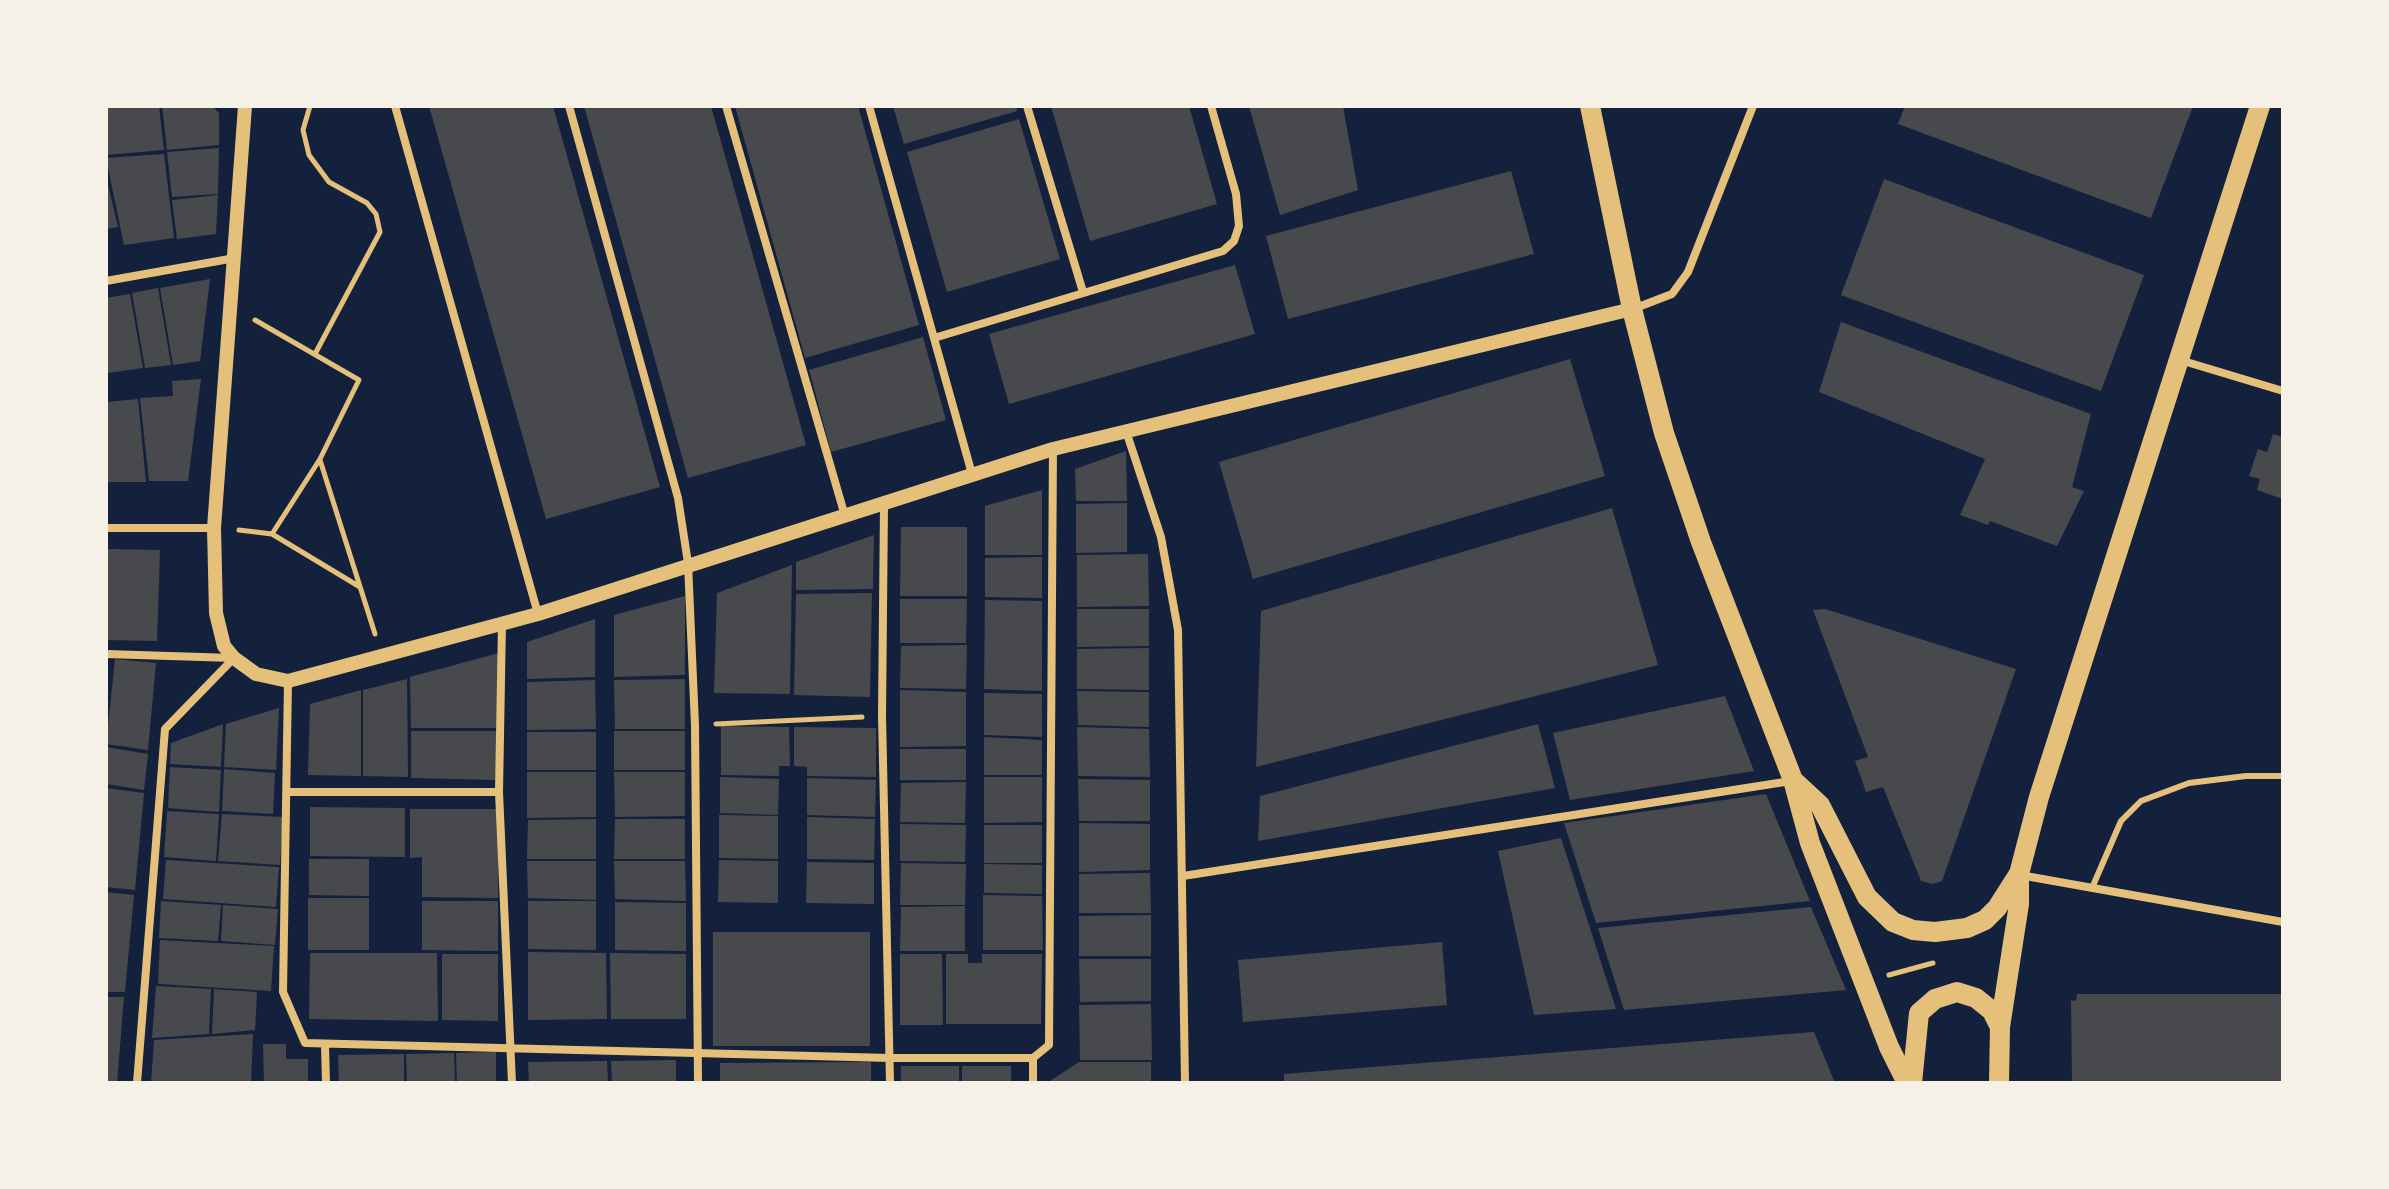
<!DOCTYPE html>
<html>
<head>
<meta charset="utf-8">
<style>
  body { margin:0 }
  #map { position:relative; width:2389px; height:1189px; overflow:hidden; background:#14213d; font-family:"PT Serif",serif }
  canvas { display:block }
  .frame { position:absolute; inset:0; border:108px solid #f6f1e7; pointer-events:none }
</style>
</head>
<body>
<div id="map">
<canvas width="2389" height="1189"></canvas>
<div class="frame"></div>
</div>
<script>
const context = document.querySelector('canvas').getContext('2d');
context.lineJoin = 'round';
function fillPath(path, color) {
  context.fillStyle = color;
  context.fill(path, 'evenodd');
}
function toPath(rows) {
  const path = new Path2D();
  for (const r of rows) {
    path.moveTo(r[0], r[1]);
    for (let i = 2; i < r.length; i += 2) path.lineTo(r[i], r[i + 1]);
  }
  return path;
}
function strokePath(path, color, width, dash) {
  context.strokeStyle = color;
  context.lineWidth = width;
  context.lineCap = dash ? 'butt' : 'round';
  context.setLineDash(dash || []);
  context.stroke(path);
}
const building = toPath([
  [106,106,159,106,164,150,106,155],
  [162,106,212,106,219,113,219,145,167,150],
  [429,106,553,106,660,487,546,519],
  [584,106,711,106,806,445,688,478],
  [735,106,858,106,919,325,805,358],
  [893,106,1016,106,1017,111,904,144],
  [1051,106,1189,106,1217,204,1090,241],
  [1249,106,1343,106,1358,190,1280,215],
  [1905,106,2193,106,2151,218,1898,124],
  [1019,119,1060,259,947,292,907,152],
  [219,148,218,194,172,197,167,152],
  [164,154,174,238,124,245,106,158],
  [1511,171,1534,254,1288,319,1266,236],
  [106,176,118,227,106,229],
  [1884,179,2144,275,2101,391,1841,295],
  [218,195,216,234,177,239,172,200],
  [1235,265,1255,334,1009,404,989,334],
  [210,279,200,361,173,365,160,288],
  [158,288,171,365,145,368,132,293],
  [130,294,143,368,108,373,106,298],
  [1841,322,2091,414,2072,487,2084,491,2057,546,1990,521,1988,525,1960,515,1985,459,1819,392],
  [923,337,946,420,831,452,809,370],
  [1570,359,1605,476,1253,579,1219,462],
  [201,379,188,481,149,481,140,398,173,396,172,381],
  [138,399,146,482,106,482,106,402],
  [2273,434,2283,437,2283,499,2257,490,2260,479,2249,476,2258,449,2267,452],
  [1126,451,1127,501,1076,501,1075,469],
  [1042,490,1042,555,985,555,985,506],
  [1127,503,1127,552,1076,553,1076,504],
  [1612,508,1658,665,1256,767,1261,611],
  [901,527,967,527,967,596,900,596],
  [874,535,873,589,796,590,796,562],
  [106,549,160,550,157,641,106,640],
  [1148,554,1149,606,1077,607,1077,555],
  [1042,557,1042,598,985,597,985,558],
  [792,565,790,694,714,693,717,593],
  [872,593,870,697,794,695,796,594],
  [685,596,685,675,614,677,614,615],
  [900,599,967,599,966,643,900,643],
  [985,600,1042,601,1042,691,984,689],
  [1077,609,1149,609,1149,646,1077,647],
  [1825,609,2016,669,1942,881,1932,884,1921,881,1883,787,1866,792,1855,761,1868,757,1813,610],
  [595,619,595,677,527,679,527,642],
  [967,645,966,689,900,688,901,646],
  [1149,648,1149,690,1077,689,1077,649],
  [499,653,497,728,411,728,410,677],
  [115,659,156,663,148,750,106,744],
  [407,679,408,777,363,776,363,690],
  [685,679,685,729,615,729,614,680],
  [595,680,596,729,527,730,527,682],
  [361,690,361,776,308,775,310,704],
  [900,690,966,692,966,746,900,747],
  [1077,691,1149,692,1149,727,1078,725],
  [984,693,1042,694,1042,737,984,735],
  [1725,696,1754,771,1570,800,1553,733],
  [279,708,276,770,224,767,226,724],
  [223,724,221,767,170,764,171,743],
  [1538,724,1555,788,1258,841,1260,796],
  [721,726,789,727,790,766,779,766,779,776,721,775],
  [794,727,876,728,876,777,807,776,807,767,794,766],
  [1077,727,1149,729,1150,777,1078,776],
  [411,731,497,731,496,780,411,778],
  [614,731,685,731,685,770,614,770],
  [527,732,596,732,596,770,527,770],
  [984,737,1042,740,1042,775,984,775],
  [106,747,148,754,144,790,106,784],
  [900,749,966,749,966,780,900,780],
  [170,767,221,770,219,812,168,808],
  [224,769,275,773,273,814,222,811],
  [527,772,596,772,596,817,527,818],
  [614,772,685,772,685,816,615,817],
  [720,777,779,779,778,815,720,813],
  [984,777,1042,777,1042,822,984,823],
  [807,778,876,780,875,817,807,815],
  [1078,779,1150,780,1150,821,1079,821],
  [966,782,965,823,900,822,901,783],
  [106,788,144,793,135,890,106,887],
  [1766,794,1810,901,1596,923,1564,823],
  [310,807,405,808,405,857,310,856],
  [410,809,499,809,498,898,422,897,422,857,410,858],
  [167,811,219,814,216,861,164,857],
  [222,814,283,817,280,865,218,861],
  [719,815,778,816,778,859,719,858],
  [807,817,875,819,874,860,807,859],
  [596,819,596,859,527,859,528,820],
  [615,819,685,819,685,859,614,859],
  [1079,823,1150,824,1150,870,1079,872],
  [900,824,966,825,965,862,900,861],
  [984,825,1042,825,1042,863,984,863],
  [1561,838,1616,1009,1534,1015,1498,851],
  [309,859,369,859,369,896,309,895],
  [166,860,279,867,276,907,163,899],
  [719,860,778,861,778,903,718,902],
  [527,861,596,861,596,900,528,898],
  [614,861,685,861,686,901,615,899],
  [807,862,874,863,874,904,806,903],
  [901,863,966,864,965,905,900,905],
  [984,864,1042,865,1042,894,984,893],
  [1150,873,1151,913,1079,913,1079,874],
  [106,892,134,895,125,992,106,992],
  [983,895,1042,896,1043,950,983,950],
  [308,898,369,898,369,950,308,950],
  [161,901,221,905,218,941,159,938],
  [422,901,498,901,498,951,422,950],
  [528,901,596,901,596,950,528,949],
  [615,902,686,903,686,951,615,950],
  [223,905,278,909,275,945,221,941],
  [965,906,965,951,900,951,901,907],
  [1811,907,1846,990,1624,1010,1598,928],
  [1151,915,1151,956,1079,956,1079,916],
  [713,932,870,932,870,1046,713,1046],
  [160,940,274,946,271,991,158,984],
  [1442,942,1447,1005,1243,1022,1238,960],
  [528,952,606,953,607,1019,528,1020],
  [310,953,437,953,438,1021,309,1019],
  [610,953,686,954,686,1019,611,1019],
  [442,954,498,954,498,1021,442,1020],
  [900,954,942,954,943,1025,900,1025],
  [946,954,968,954,968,963,982,963,982,954,1042,954,1041,1024,946,1024],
  [1079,959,1151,959,1151,1001,1080,1002],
  [156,986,211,989,209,1034,152,1038],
  [214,989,257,992,255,1030,212,1034],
  [2077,994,2283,994,2283,1083,2072,1083,2071,1000,2076,1001],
  [106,997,124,997,117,1083,106,1083],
  [1151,1004,1152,1060,1080,1060,1079,1005],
  [1814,1032,1835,1083,1284,1083,1284,1074],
  [253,1034,251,1083,151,1083,154,1040],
  [263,1044,286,1044,286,1059,308,1059,308,1083,264,1083],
  [496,1052,496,1083,457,1083,456,1053],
  [454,1053,455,1083,407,1083,406,1054],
  [404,1054,404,1083,339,1083,338,1055],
  [676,1060,676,1083,612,1083,611,1061],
  [607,1061,608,1083,529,1083,528,1062],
  [871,1062,871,1083,720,1083,720,1063],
  [1079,1062,1151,1062,1151,1083,1047,1083],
  [901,1066,959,1066,959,1083,901,1083],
  [962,1066,1011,1066,1011,1083,962,1083]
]);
const path = toPath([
  [310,106,303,130,309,155,329,182,367,203,376,214,380,232,315,354],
  [255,320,359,380,320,459,272,534,360,587],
  [320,460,375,634],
  [239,530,272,534],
  [716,724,862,717],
  [1889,975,1933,963]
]);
const service = toPath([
  [2092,888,2121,821,2141,801,2189,783,2246,776,2283,776]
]);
const minor = toPath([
  [395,106,538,614],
  [569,106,678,498,688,563,695,725,698,1083],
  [726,106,845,516],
  [869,106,972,474],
  [1027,106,1083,292],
  [106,281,235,258],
  [1633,309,1672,294,1688,272,1753,106],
  [934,338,1223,251,1234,241,1239,226,1236,194,1211,106],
  [2180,360,2283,391],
  [1126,431,1161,537,1178,630,1185,1083],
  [884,504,882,716,890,1083],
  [106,528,214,528],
  [502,623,499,792,512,1083],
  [106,654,233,658],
  [288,681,283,992,305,1043,890,1058,1033,1058],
  [289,792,499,792],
  [2020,875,2283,922],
  [1183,876,1791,781],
  [325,1045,326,1083],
  [1033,1058,1049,1045,1053,449],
  [137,1083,165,729,234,658],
  [1033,1083,1033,1058]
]);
const tertiary = toPath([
  [245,106,214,528,216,613,224,646,234,658,256,674,288,681,538,614,1053,449,1632,309]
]);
const primary = toPath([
  [1590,106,1632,309,1664,433,1701,542,1793,780,1810,843,1889,1047,1907,1083],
  [1793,780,1820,805,1867,897,1893,922,1913,930,1935,932,1967,928,1985,920,1997,908,2018,875],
  [1912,1083,1919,1013,1935,999,1957,992,1976,998,1992,1011,2000,1027],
  [1999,1083,2000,1027,2019,904,2019,874,2039,797,2260,106]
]);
fillPath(building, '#48494c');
strokePath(path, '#e5c07b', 5);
strokePath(service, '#e5c07b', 6);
strokePath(minor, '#e5c07b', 8);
strokePath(tertiary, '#e5c07b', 14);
strokePath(primary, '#e5c07b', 20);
</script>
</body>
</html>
